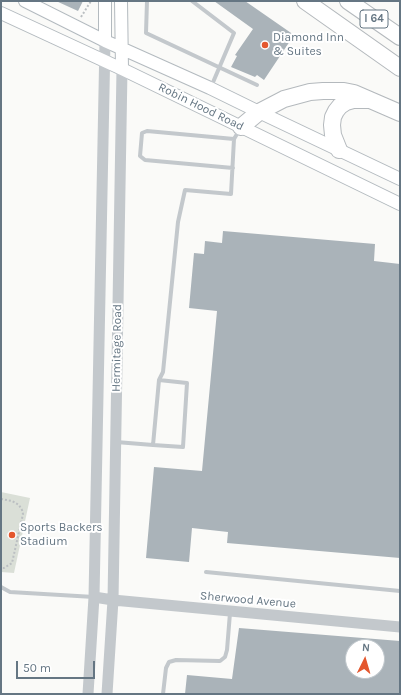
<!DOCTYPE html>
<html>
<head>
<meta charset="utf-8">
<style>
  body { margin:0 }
  #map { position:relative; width:401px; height:695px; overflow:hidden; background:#fafaf8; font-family:Karla,sans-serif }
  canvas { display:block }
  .frame { position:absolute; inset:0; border:2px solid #657683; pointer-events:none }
  .north { position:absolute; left:345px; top:639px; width:40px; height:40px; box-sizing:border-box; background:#fff; border:1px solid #c1c8cd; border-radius:50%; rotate:5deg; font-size:11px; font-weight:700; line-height:16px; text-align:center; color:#657683 }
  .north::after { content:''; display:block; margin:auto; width:14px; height:18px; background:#e4572e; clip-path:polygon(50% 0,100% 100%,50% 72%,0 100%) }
  .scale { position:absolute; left:16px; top:661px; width:79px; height:18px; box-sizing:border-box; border:2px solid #657683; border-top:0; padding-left:5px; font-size:12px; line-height:14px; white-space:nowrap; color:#657683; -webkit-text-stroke:3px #fff; paint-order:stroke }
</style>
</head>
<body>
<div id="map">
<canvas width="401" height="695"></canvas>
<div class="frame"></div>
<div class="north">N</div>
<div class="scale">50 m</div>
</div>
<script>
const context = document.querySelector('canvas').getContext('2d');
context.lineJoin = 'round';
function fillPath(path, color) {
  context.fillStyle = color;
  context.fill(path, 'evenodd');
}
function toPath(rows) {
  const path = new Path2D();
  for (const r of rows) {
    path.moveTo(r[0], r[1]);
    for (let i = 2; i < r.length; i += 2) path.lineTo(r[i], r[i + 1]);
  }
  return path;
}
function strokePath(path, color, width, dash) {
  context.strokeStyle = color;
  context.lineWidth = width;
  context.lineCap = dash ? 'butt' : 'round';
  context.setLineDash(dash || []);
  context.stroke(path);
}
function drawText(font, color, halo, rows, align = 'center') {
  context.font = font + ' Karla,sans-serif';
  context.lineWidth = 4;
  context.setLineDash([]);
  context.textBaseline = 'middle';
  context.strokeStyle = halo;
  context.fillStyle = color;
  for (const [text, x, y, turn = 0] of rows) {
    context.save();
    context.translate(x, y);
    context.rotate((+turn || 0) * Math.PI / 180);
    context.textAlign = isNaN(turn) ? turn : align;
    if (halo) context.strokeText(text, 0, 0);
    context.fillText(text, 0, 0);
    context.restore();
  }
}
const green = toPath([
  [1,492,30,498,14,573,1,572]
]);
const building = toPath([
  [56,1,83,1,78,11],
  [214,1,245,1,294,35,264,80,257,75,255,77,231,67,237,56,235,55,253,29],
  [223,231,375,244,374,261,400,264,400,558,227,543,228,532,192,528,189,562,146,558,154,467,202,471,217,311,189,308,194,253,204,254,205,241,222,243],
  [239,628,400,641,400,694,185,694,187,675,232,679],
  [353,647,377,647,377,671,353,671]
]);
const path = toPath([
  [81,17,91,1],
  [1,499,12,501,19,505,22,510,23,514,12,563,4,568,1,568]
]);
const service = toPath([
  [147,1,146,33,257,85],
  [192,1,234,33,211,87],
  [233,168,145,160,140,156,142,133,147,131,234,139],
  [116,442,153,445,159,380,163,372,178,222,185,190,231,194,234,139,240,129],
  [153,445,183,447,187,383,159,380],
  [206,572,400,591],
  [1,587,10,592,94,597],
  [163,694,166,668,169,662,176,660,220,661,225,657,227,650,230,613]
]);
const tertiary = toPath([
  [94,597,113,600,400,627],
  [88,694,94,597,105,41],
  [107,694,113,600,122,69]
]);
const secondary = toPath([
  [25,1,105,41,210,88,259,112,400,179],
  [121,1,122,69],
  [1,13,122,69,400,204],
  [105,41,105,1]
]);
const motorway = toPath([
  [305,1,400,68],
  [348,1,400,37],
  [241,127,259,112,284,99,310,92,323,91,344,91,354,93,400,113],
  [339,150,333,135,332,125,333,117,336,111,340,106,346,102,353,100,368,100]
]);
const markers = [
  [265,45,4,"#e4572e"],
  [12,535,4,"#e4572e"]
];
const shields = [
  [374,19,28]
];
const shieldNames = [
  ["I 64",374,19]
];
const poiNames = [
  ["Diamond Inn",273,38],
  ["& Suites",273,52],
  ["Sports Backers",20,528],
  ["Stadium",20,542]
];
const streetNames = [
  ["Robin Hood Road",201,107,26],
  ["Hermitage Road",117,348,-89],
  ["Sherwood Avenue",248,600,5]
];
fillPath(green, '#dadfd7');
fillPath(building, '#aab3b9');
strokePath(secondary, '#b3babf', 14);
strokePath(motorway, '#b4b9bd', 18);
strokePath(path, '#bbbfc2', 2, [2, 2]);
strokePath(service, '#c3c8cc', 4);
strokePath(tertiary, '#c3c8cc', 11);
strokePath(secondary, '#fff', 12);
strokePath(motorway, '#fff', 16);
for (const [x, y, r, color] of markers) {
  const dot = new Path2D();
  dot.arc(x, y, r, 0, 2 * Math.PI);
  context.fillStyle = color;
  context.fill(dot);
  strokePath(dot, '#fff', 1.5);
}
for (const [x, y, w] of shields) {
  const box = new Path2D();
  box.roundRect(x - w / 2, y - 9, w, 18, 3);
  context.fillStyle = '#fff';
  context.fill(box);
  strokePath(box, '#657683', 1);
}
drawText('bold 11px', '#657683', null, shieldNames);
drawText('12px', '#657683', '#fff', poiNames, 'left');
drawText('12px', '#657683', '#fff', streetNames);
</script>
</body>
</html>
